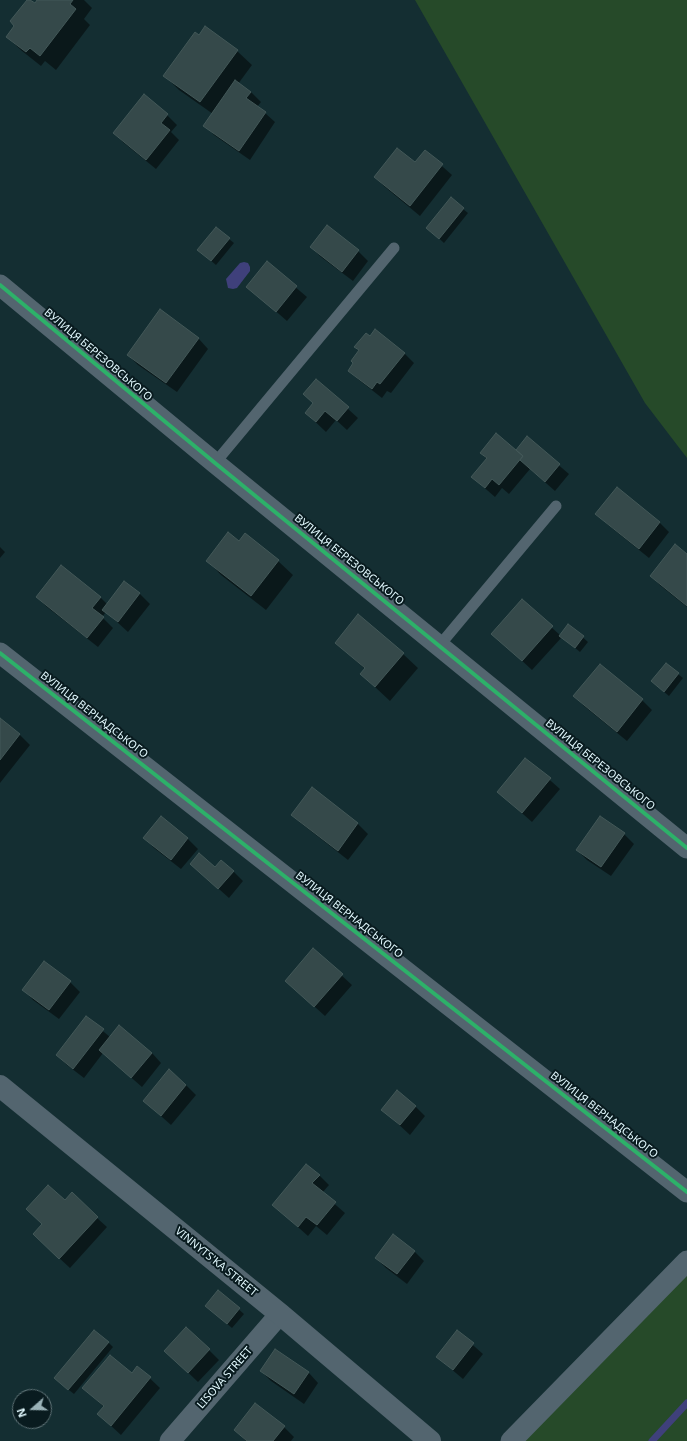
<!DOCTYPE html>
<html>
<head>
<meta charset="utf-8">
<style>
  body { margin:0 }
  #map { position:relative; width:687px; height:1441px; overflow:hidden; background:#142e32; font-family:"Noto Sans",sans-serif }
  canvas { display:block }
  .north { position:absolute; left:12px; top:1389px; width:40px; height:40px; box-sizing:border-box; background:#091b1f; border:1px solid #607478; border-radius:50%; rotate:250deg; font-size:11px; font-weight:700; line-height:16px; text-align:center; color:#e2f9fe }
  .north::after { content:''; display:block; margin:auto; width:14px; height:18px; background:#9ab2b7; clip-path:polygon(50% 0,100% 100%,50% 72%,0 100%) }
</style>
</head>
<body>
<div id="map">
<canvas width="687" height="1441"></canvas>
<div class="north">N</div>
</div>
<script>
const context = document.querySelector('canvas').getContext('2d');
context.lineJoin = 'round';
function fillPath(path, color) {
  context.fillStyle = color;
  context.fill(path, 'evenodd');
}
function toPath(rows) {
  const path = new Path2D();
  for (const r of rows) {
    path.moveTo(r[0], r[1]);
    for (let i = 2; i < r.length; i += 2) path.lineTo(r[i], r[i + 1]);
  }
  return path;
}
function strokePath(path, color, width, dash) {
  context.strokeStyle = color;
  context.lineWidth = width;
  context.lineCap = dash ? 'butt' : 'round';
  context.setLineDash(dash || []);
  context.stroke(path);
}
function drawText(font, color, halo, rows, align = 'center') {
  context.font = font + ' "Noto Sans",sans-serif';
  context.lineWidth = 4;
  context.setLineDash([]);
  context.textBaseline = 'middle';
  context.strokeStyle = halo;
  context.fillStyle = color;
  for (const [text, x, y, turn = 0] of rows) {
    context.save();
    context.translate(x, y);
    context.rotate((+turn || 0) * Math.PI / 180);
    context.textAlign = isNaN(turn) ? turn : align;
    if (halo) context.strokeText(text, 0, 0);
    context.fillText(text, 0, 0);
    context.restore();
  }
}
const green = toPath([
  [415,0,687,0,687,458,645,403],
  [687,1261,687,1441,511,1441]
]);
const water = toPath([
  [244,262,248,263,250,267,250,271,237,288,233,289,228,288,226,279,240,263]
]);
const shadow = toPath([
  [28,0,35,5,38,0,84,0,92,8,84,19,90,25,56,70,45,61,41,66,22,51,7,37,15,26],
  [199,36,237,51,252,65,238,84,251,92,261,102,257,107,265,113,275,122,250,160,214,135,205,125,213,114,179,90,164,75],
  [167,115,177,125,171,132,179,140,156,169,124,143,114,133],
  [425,151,452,175,420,216,385,187,375,177,416,163],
  [463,209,468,213,444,243,432,232],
  [229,239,234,243,216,265,203,254],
  [311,247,358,251,368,261,353,281,321,257],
  [267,263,307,297,287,321,248,287],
  [160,311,199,339,208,349,177,392,138,365,128,355],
  [356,347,404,353,414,363,391,393,387,391,382,398,359,380,349,371,359,351],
  [316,380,358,418,347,430,336,420,326,432,306,413,314,404],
  [527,438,569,474,555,491,530,469,509,494,502,488,495,497,472,477,487,459,481,453,516,451],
  [597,514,659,522,669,532,649,558,607,524],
  [239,542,278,561,293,575,266,610,221,575,207,560],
  [0,547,5,552,0,558],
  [687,555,687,607,661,586,651,576],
  [125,582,140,594,150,604,128,632,106,612,102,617,113,628,98,647,47,607,37,597,100,597,108,605],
  [522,601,560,635,569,625,588,642,580,652,562,637,532,670,493,634],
  [336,642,403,654,418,668,390,701,361,674,365,669],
  [600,665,642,700,652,710,627,741,584,706,575,696],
  [678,674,683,678,669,696,657,686],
  [0,719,20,735,30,745,0,783],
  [526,759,560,789,532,822,498,792],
  [312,789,358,824,368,834,348,860,302,824,292,815],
  [161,817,188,839,198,849,181,869,154,848,145,838],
  [624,834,634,844,611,876,587,860,577,850],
  [215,868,233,871,243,881,229,898,201,873],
  [313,949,352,985,325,1016,296,990],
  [70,982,80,992,59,1019,33,1000,24,990],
  [86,1017,110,1037,152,1053,161,1063,142,1087,103,1053,84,1078,67,1065,57,1055],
  [186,1085,196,1095,171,1125,144,1101],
  [415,1106,425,1116,410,1135,383,1110],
  [319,1175,329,1185,322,1193,345,1213,327,1235,316,1226,308,1236,273,1205],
  [65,1201,97,1218,107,1227,70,1268,44,1244],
  [414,1251,424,1261,407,1284,386,1268,376,1258],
  [218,1291,244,1314,232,1328,206,1306],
  [457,1331,483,1354,463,1379,437,1357],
  [108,1342,113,1347,74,1394,60,1383],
  [209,1350,219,1360,198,1382,175,1360],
  [276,1350,309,1373,318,1383,304,1404,271,1381,261,1371],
  [138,1367,160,1388,121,1435,98,1414,104,1407,84,1388,132,1374],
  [255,1404,284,1427,294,1437,291,1441,246,1441,235,1430]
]);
const stream = toPath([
  [652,1441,687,1403]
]);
const building = toPath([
  [27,0,30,0,35,3,37,0,73,0,70,4,76,9,40,56,30,48,26,52,6,37,14,26,10,21,27,0],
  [205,26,238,50,200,102,163,76,195,32,199,35,205,26],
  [235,80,251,92,246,98,266,112,239,151,203,126,235,80],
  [144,94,168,114,161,123,170,130,146,160,113,133,144,94],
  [397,148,415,162,425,150,443,164,410,206,374,177,397,148],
  [451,197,464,208,439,239,426,228,451,197],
  [327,225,359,250,342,272,310,247,327,225],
  [216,227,230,238,211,261,197,250,216,227],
  [267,261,297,286,276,312,246,287,267,261],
  [160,309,199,338,166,383,127,355,160,309],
  [375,329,405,353,380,384,377,382,372,389,348,371,353,363,351,361,359,350,354,347,366,333,370,336,375,329],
  [316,379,349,407,337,421,325,411,316,422,305,413,313,403,303,394,316,379],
  [496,433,523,456,499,485,492,479,485,488,471,477,487,458,480,453,496,433],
  [527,436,560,464,545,482,520,460,523,456,516,450,527,436],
  [617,487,660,522,639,549,595,514,617,487],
  [228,532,239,541,245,533,279,560,251,596,206,561,228,532],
  [675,544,687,554,687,606,650,576,675,544],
  [61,565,101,597,92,608,104,617,87,638,36,597,61,565],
  [124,581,140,593,118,622,102,610,124,581],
  [522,599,553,626,522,661,491,634,522,599],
  [358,614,404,653,375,687,360,674,365,668,335,643,358,614],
  [568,624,584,636,575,648,559,636,568,624],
  [666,663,679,673,664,692,651,681,666,663],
  [600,664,643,699,617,732,573,696,600,664],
  [0,718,20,734,0,760,0,718],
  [525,758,551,778,522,813,497,792,525,758],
  [312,787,358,823,338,851,291,815,312,787],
  [161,816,188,838,171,860,143,838,161,816],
  [600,816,625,833,601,867,576,850,600,816],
  [199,853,215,867,221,860,234,871,218,889,190,864,199,853],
  [313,948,343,974,314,1007,285,981,313,948],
  [44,961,71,981,49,1010,22,990,44,961],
  [86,1016,104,1029,73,1069,56,1055,86,1016],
  [119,1025,152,1053,131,1078,99,1050,119,1025],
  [169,1069,186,1085,161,1116,143,1101,169,1069],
  [397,1090,416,1106,400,1125,381,1110,397,1090],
  [306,1164,320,1175,312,1183,336,1202,317,1225,306,1217,298,1227,272,1205,306,1164],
  [48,1185,65,1200,72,1192,98,1217,59,1259,33,1234,42,1224,26,1209,48,1185],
  [393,1234,415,1251,397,1274,375,1258,393,1234],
  [218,1290,240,1308,227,1324,205,1306,218,1290],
  [186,1327,210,1349,188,1373,164,1351,186,1327],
  [94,1330,109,1342,68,1390,54,1378,94,1330],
  [457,1330,474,1343,453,1370,436,1357,457,1330],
  [275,1349,309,1372,294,1394,260,1371,275,1349],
  [110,1355,132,1373,137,1366,151,1377,111,1426,97,1414,104,1406,82,1388,110,1355],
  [255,1403,285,1426,273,1441,247,1441,234,1430,255,1403]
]);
const service = toPath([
  [215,463,394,248],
  [439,646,556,506]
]);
const minor = toPath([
  [0,285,215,463,687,848],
  [0,653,687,1192],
  [170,1441,280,1314],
  [511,1441,687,1261]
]);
const tertiary = toPath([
  [0,1086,280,1314,430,1441]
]);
const cycleway = toPath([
  [0,285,215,463,687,848],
  [0,653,687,1192]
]);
const streetNames = [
  ["ВУЛИЦЯ БЕРЕЗОВСЬКОГО",98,355,40],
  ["ВУЛИЦЯ БЕРЕЗОВСЬКОГО",349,560,39],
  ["ВУЛИЦЯ ВЕРНАДСЬКОГО",94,715,38],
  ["ВУЛИЦЯ БЕРЕЗОВСЬКОГО",600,765,39],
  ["ВУЛИЦЯ ВЕРНАДСЬКОГО",349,915,38],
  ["ВУЛИЦЯ ВЕРНАДСЬКОГО",604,1115,38],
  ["VINNYTS'KA STREET",216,1262,39],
  ["LISOVA STREET",225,1378,-49]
];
fillPath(green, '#264a29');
fillPath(water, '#3f407b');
fillPath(shadow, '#0007');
strokePath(stream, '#3f407b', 7);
fillPath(building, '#35494a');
strokePath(building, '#435858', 1);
strokePath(service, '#53656f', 11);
strokePath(minor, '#53656f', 21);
strokePath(tertiary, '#53656f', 22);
strokePath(cycleway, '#2db169', 4);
drawText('11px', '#e2f9fe', '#091b1f', streetNames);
</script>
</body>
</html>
